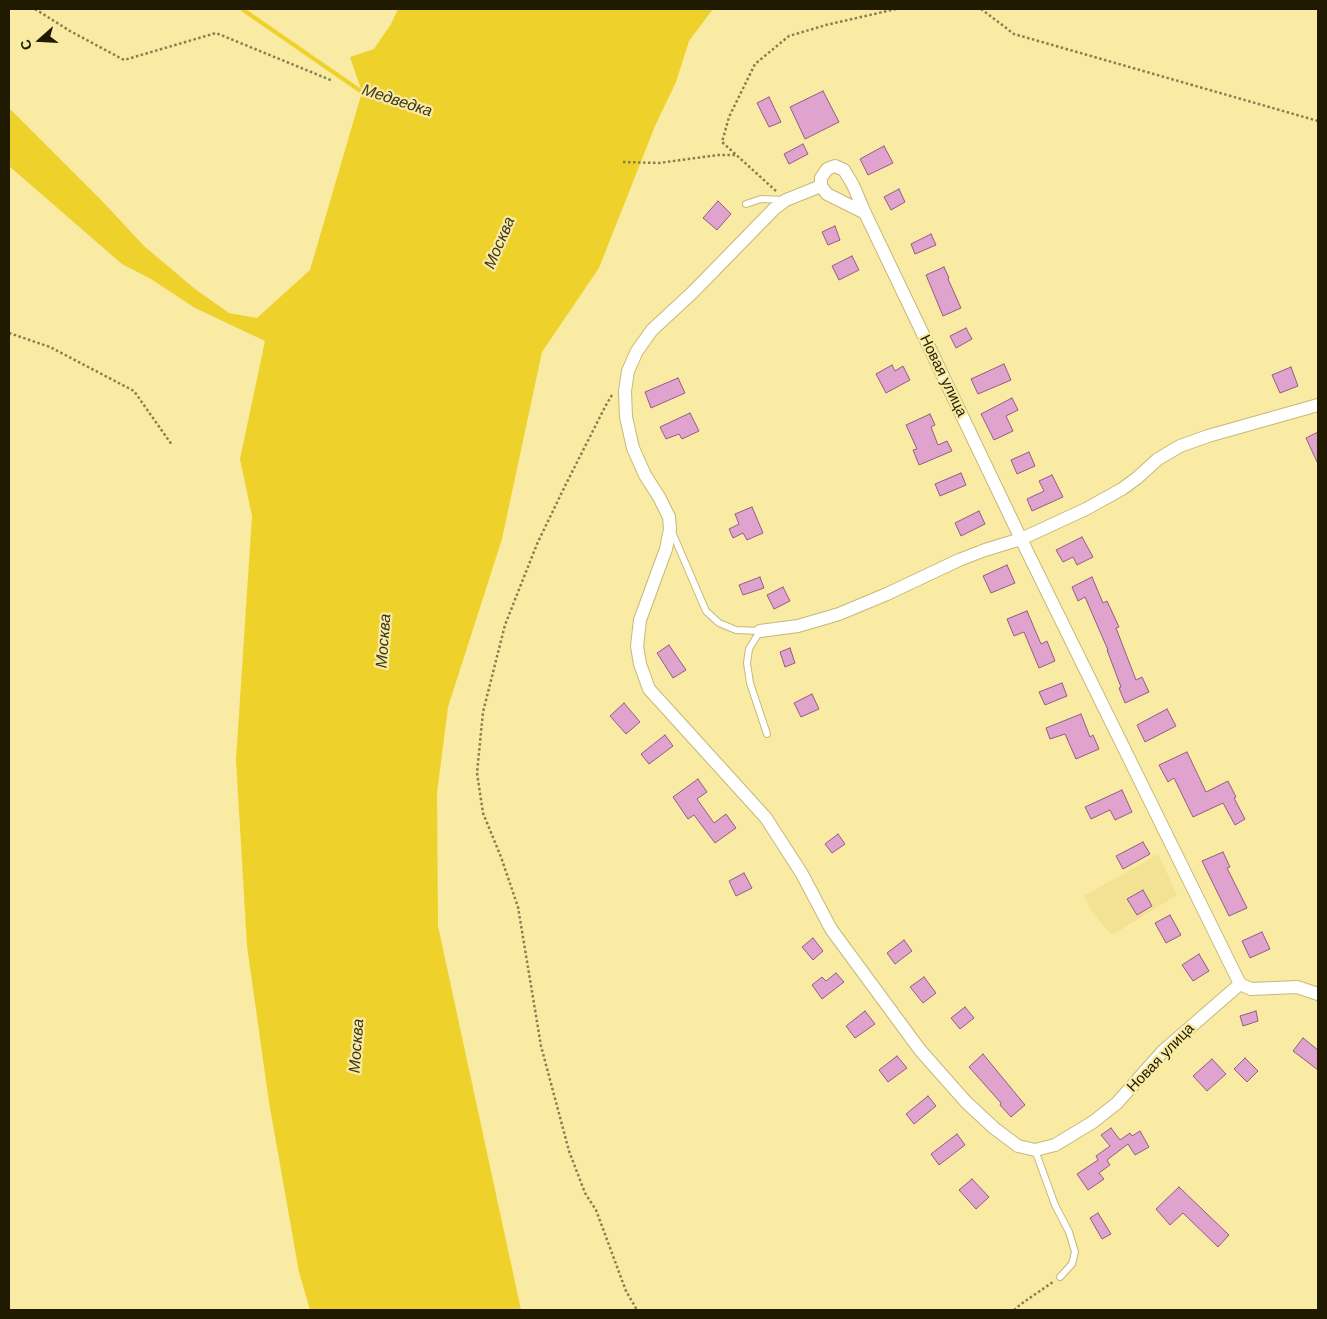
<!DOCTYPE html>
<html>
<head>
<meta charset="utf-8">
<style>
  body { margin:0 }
  #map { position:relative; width:1327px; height:1319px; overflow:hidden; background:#f9eaa4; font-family:Helvetica,sans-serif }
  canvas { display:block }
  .frame { position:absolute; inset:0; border:10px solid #201a00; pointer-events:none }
  .north { position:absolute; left:15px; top:15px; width:50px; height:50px; -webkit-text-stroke:4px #f9eaa4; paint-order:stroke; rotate:251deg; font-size:14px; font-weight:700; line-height:20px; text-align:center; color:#201a00 }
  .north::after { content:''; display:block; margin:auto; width:18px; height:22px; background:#201a00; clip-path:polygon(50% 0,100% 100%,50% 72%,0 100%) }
</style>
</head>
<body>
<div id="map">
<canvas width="1327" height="1319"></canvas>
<div class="frame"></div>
<div class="north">С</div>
</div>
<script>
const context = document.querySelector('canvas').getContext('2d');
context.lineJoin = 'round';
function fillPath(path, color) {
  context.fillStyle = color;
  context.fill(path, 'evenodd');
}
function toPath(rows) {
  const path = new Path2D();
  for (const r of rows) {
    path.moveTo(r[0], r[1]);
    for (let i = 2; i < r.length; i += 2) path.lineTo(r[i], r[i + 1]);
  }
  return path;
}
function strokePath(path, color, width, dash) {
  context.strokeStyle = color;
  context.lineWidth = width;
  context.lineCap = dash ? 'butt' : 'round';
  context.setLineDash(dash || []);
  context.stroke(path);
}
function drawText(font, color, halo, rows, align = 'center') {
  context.font = font + ' Helvetica,sans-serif';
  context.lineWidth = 4.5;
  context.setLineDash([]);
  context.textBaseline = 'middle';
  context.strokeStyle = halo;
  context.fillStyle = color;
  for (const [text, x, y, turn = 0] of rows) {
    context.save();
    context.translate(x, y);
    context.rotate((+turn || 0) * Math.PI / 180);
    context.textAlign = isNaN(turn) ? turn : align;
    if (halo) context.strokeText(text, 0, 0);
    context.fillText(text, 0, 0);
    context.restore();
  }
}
const built = toPath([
  [1158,854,1177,895,1112,935,1092,912,1084,896]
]);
const water = toPath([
  [398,9,713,9,689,41,676,82,655,126,599,268,542,352,502,539,448,707,437,793,438,926,521,1310,310,1310,299,1272,269,1102,247,946,236,760,252,516,240,459,265,341,195,308,151,279,122,264,9,166,9,108,104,203,144,246,195,289,229,313,257,318,310,270,362,92,350,57,374,49,391,24]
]);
const stream = toPath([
  [242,9,362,92]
]);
const building = toPath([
  [823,91,839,122,805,139,790,107,823,91],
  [769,97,781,122,769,127,757,103,769,97],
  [803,144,808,154,789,164,784,154,803,144],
  [884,146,893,163,868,175,860,159,884,146],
  [899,189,905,202,891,210,884,197,899,189],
  [718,201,731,214,717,230,703,218,718,201],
  [835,226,840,240,828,245,822,232,835,226],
  [931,234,936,245,915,254,911,244,931,234],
  [852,256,859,270,839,280,832,266,852,256],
  [944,267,949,278,948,279,961,308,943,316,926,275,944,267],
  [966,328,972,339,956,348,950,336,966,328],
  [1004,364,1011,380,978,394,971,379,1004,364],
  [892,365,895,371,903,366,910,380,886,393,876,374,892,365],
  [1291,367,1298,386,1280,393,1272,375,1291,367],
  [678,378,685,393,651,408,645,392,678,378],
  [1012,398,1018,410,1006,416,1013,431,994,440,981,414,1012,398],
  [690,413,699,431,682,439,679,434,666,439,660,427,690,413],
  [930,414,935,425,931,427,938,445,947,441,952,451,919,465,913,450,917,449,906,425,930,414],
  [1318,432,1318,464,1306,438,1318,432],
  [1029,452,1035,466,1017,474,1011,460,1029,452],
  [961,473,966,485,940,496,935,484,961,473],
  [1052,475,1063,497,1032,511,1027,499,1044,491,1039,481,1052,475],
  [752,507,763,533,747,540,743,533,733,538,729,529,739,524,735,514,752,507],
  [979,511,985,524,961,536,955,523,979,511],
  [1082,537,1093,557,1077,565,1073,557,1063,562,1056,550,1082,537],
  [1007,565,1015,583,991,593,983,576,1007,565],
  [760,577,764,588,743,595,739,585,760,577],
  [1092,577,1103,603,1107,601,1119,627,1116,628,1136,680,1142,677,1149,692,1125,703,1119,688,1121,687,1107,650,1108,650,1085,597,1078,601,1072,587,1092,577],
  [783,587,790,601,774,609,767,595,783,587],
  [1027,611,1041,644,1047,641,1055,661,1039,668,1024,632,1014,636,1007,619,1027,611],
  [669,645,686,670,673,678,657,653,669,645],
  [790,648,795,663,785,667,780,652,790,648],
  [1062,683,1067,696,1045,705,1039,692,1062,683],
  [812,694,819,709,801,717,794,703,812,694],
  [624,703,640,722,626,734,610,716,624,703],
  [1167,709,1176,726,1145,742,1137,725,1167,709],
  [1081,714,1090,737,1093,735,1099,749,1076,759,1065,734,1050,739,1046,728,1081,714],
  [665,735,673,746,649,764,641,754,665,735],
  [1187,752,1206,792,1228,781,1236,797,1234,798,1245,819,1235,825,1223,803,1193,817,1174,778,1168,782,1159,765,1187,752],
  [698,779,707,792,697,799,714,823,726,814,736,828,715,843,694,815,688,819,673,797,698,779],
  [1122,790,1132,812,1115,820,1110,810,1091,819,1085,807,1122,790],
  [838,834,845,844,832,853,825,844,838,834],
  [1143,842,1150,854,1123,869,1116,856,1143,842],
  [1223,852,1230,867,1227,868,1247,908,1229,916,1202,861,1223,852],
  [744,873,752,888,736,896,729,881,744,873],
  [1143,890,1152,906,1137,915,1127,899,1143,890],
  [1170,915,1181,935,1166,943,1155,923,1170,915],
  [1262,932,1270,949,1250,958,1242,941,1262,932],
  [813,938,823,951,813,960,802,947,813,938],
  [904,940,912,951,895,964,887,953,904,940],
  [1199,954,1209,971,1193,981,1182,965,1199,954],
  [836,973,844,982,822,999,812,985,822,977,826,981,836,973],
  [924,977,936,993,923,1003,910,987,924,977],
  [965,1007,974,1018,960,1029,951,1018,965,1007],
  [865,1011,875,1024,855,1038,846,1026,865,1011],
  [1256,1011,1258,1021,1243,1026,1240,1016,1256,1011],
  [1303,1038,1318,1050,1318,1070,1293,1051,1303,1038],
  [983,1054,1025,1105,1011,1117,1000,1105,1001,1103,969,1067,983,1054],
  [897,1056,907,1068,888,1082,879,1070,897,1056],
  [1245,1058,1258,1071,1247,1082,1234,1069,1245,1058],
  [1212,1059,1226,1074,1207,1091,1193,1076,1212,1059],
  [928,1096,936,1106,914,1124,906,1114,928,1096],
  [1111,1128,1120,1140,1130,1133,1132,1136,1140,1131,1149,1147,1135,1155,1128,1144,1107,1160,1110,1165,1099,1173,1104,1179,1088,1190,1077,1174,1098,1160,1096,1156,1110,1146,1101,1135,1111,1128],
  [957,1134,965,1145,939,1165,931,1154,957,1134],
  [972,1179,989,1197,976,1209,959,1190,972,1179],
  [1179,1187,1229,1235,1218,1247,1183,1213,1170,1225,1156,1209,1179,1187],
  [1098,1213,1111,1234,1102,1239,1090,1218,1098,1213]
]);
const path = toPath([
  [35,9,70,31,124,60,216,33,333,81],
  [981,9,1014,34,1318,121],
  [623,162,659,163,718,155,736,155],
  [776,191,722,142,729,117,755,64,789,36,826,25,896,9],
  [9,333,50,347,134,391,172,445],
  [612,395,606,405,566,484,537,544,505,625,483,712,477,773,483,813,501,857,518,907,541,1046,569,1151,585,1193,596,1210,626,1291,637,1310],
  [1014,1310,1021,1304,1053,1282]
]);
const lane = toPath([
  [746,204,761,199,784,200],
  [672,532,706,611,719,623,736,630,760,631,749,649,747,663,750,683,767,734],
  [1035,1150,1055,1205,1069,1232,1075,1252,1072,1264,1060,1277]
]);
const street = toPath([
  [821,186,786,200,774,209,693,292,652,330,637,351,628,371,625,391,626,417,633,448,645,475,659,497,669,517,670,529,666,549,640,620,637,646,640,664,649,689,766,818,802,874,831,929,920,1050,966,1102,994,1128,1018,1146,1035,1150,1055,1145,1093,1122,1117,1103,1163,1051,1240,984],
  [865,213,827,194,821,186,821,178,827,169,835,166,844,170,853,185,865,213,1021,539,1240,984],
  [760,631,798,626,839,614,887,594,959,560,985,550,1021,539,1086,509,1122,489,1137,478,1158,459,1180,446,1208,436,1318,405],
  [1240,984,1251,989,1297,987,1318,994]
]);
const streetNames = [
  ["Новая улица",943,376,64],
  ["Новая улица",1161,1058,-46]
];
const waterNames = [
  ["Медведка",397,101,18],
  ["Москва",500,243,-67],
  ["Москва",384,641,-86],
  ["Москва",357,1046,-86]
];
fillPath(built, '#f3e294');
fillPath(water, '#efd12c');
strokePath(stream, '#efd12c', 4);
fillPath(building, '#e0a3ce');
strokePath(building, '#935c83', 1);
strokePath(lane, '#c7b975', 8);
strokePath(street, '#c7b975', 14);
strokePath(path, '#897e4f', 2.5, [2.5, 2.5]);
strokePath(lane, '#fff', 6);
strokePath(street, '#fff', 12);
drawText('15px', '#201a00', '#f9eaa4', streetNames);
drawText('italic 16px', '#3a351c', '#f9eaa4', waterNames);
</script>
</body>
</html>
